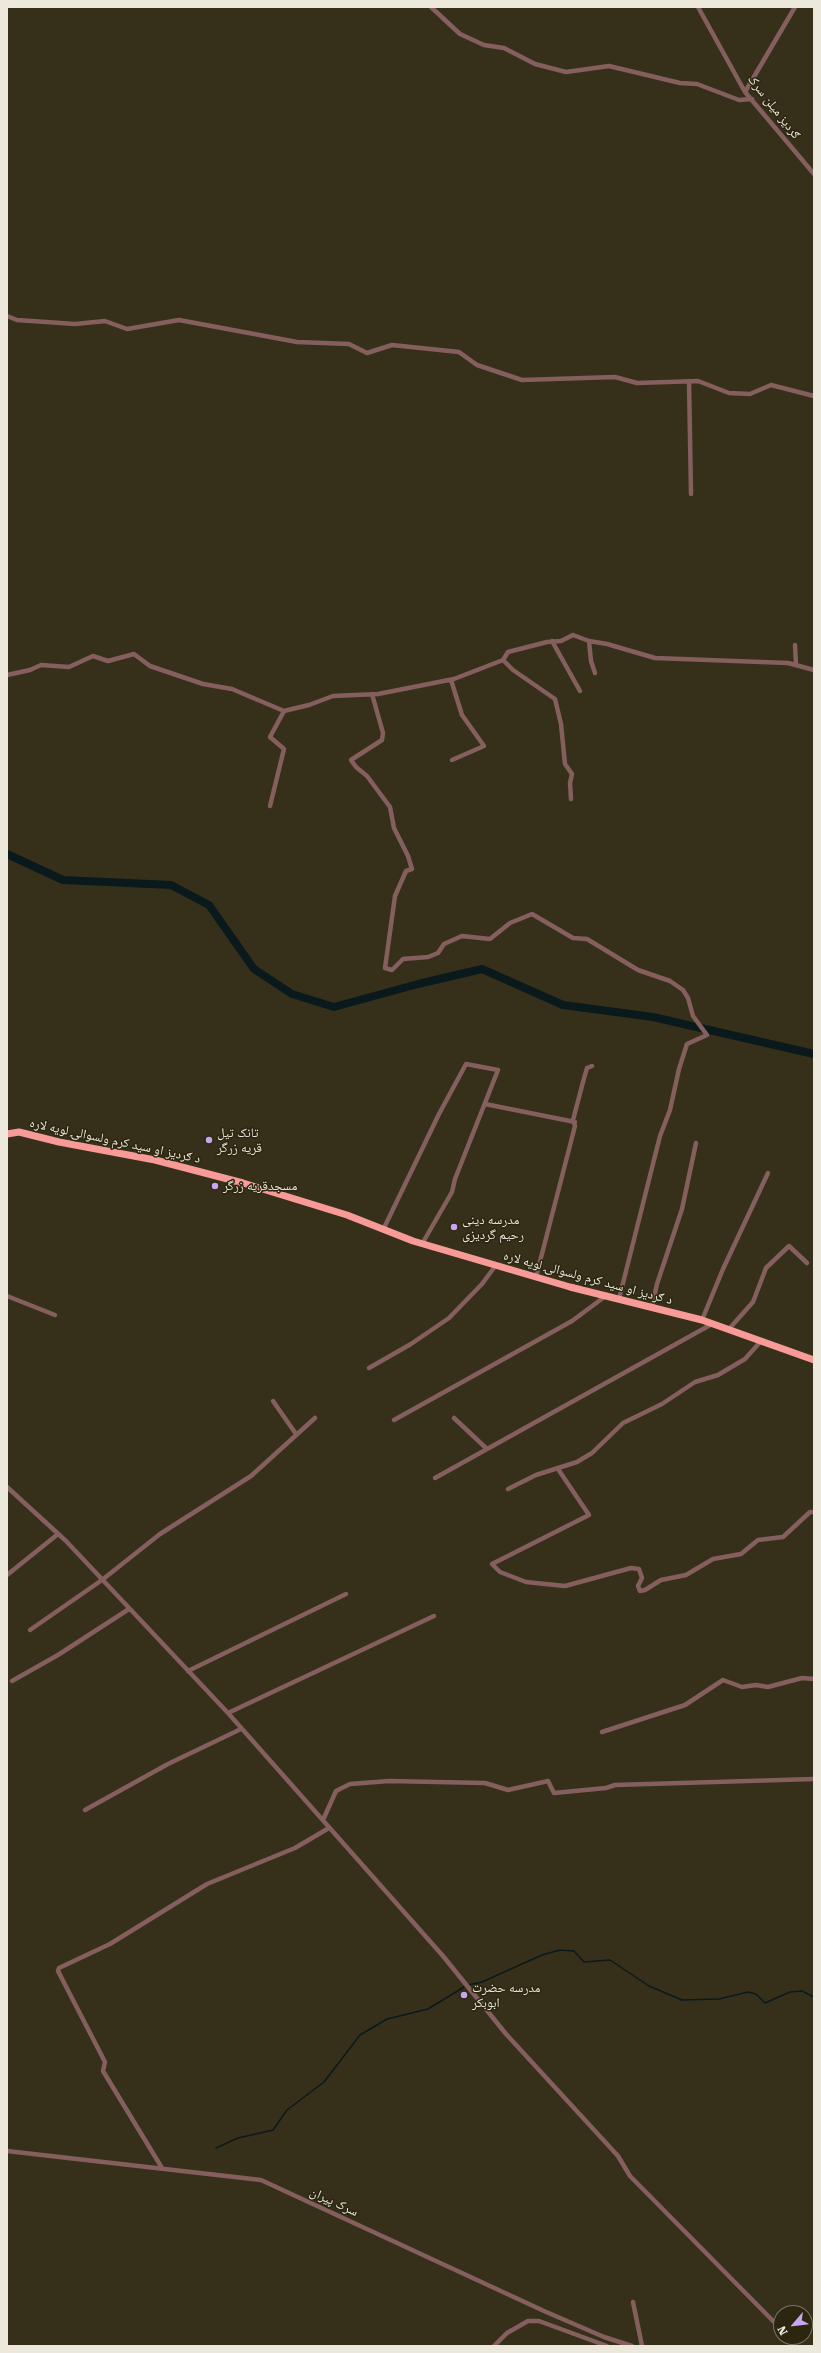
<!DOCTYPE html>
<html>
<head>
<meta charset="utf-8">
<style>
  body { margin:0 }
  #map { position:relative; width:821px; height:2353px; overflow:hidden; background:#36301b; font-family:"Roboto Serif",serif }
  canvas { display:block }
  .frame { position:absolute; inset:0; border:8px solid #ece9dc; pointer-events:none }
  .north { position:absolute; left:773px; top:2305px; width:40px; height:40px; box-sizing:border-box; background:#2c2611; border:1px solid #797462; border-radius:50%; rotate:242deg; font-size:11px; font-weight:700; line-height:16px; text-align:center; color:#ece9dc }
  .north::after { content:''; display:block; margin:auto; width:14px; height:18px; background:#c8a6ef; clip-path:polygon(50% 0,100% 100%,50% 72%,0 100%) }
</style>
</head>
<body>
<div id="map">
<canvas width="821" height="2353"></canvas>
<div class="frame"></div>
<div class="north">N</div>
</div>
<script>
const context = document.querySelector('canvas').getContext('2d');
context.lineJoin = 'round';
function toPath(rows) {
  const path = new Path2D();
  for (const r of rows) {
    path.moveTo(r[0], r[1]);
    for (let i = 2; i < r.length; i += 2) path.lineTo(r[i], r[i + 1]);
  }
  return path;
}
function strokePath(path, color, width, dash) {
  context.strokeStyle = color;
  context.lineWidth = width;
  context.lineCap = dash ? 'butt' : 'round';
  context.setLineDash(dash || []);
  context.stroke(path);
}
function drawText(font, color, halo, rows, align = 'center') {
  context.font = font + ' "Roboto Serif","Noto Naskh Arabic",serif';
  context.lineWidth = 3;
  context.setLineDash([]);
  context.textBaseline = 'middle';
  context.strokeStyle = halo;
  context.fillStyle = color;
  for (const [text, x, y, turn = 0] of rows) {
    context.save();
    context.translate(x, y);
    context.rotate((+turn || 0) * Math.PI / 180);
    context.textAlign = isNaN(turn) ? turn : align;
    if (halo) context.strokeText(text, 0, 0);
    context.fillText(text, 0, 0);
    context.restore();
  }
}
const stream = toPath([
  [468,1985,482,1982,542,1955,560,1950,574,1951,584,1962,610,1960,649,1986,682,2000,719,1999,748,1992,756,1994,765,2003,790,1992,802,1991,814,1997],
  [216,2148,238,2138,273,2130,287,2110,324,2082,360,2035,387,2019,428,2009,464,1987]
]);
const river = toPath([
  [7,854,63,880,171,885,209,905,254,969,292,994,334,1007,418,984,482,969,563,1005,653,1017,814,1054]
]);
const minor = toPath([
  [431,7,460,34,484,45,504,48,535,64,566,72,609,66,680,83,697,84,739,100,752,99],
  [698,7,745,92,814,174],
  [745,92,795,7],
  [7,316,17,320,75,324,105,321,127,329,179,320,297,342,349,344,367,353,392,345,459,352,477,365,522,380,615,377,637,383,698,381,729,393,750,394,771,385,814,396],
  [689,381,691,494],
  [552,641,580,691],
  [589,641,591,661,595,673],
  [795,645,796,665],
  [503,660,513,670,555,699,561,724,565,764,572,774,570,783,571,799],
  [7,675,30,670,41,665,69,667,93,656,108,661,134,654,150,666,203,684,232,689,284,711,309,705,333,696,378,694,454,679,503,660,508,652,547,642,561,641,573,635,589,641,607,644,655,658,788,663,814,670],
  [451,680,462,715,484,746,452,760],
  [372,694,383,733,382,740,351,760,356,767,367,776,390,807,394,828,408,856,412,869,406,871,395,896,385,968,392,970,403,959,428,957,438,953,444,944,462,936,490,939,510,923,532,914,573,938,587,939,638,970,670,981,683,990,688,998,693,1016,707,1035,687,1044,679,1069,670,1110,660,1136,619,1299],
  [270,806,284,749,270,737,284,711],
  [485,1104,575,1122],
  [383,1230,439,1114,466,1064,498,1070,455,1179,452,1192,422,1244],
  [536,1277,575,1126,573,1120,583,1082,587,1068,592,1066],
  [7,1296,55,1315],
  [652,1307,657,1284,682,1209,696,1143],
  [702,1320,723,1269,768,1173],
  [729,1329,753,1302,766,1268,789,1246,807,1263],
  [369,1368,411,1344,449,1318,482,1284,496,1265],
  [273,1401,296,1434],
  [454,1418,487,1449],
  [394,1420,572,1321,607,1295],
  [558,1469,589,1515,492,1564,500,1572,526,1582,565,1586,631,1568,639,1569,642,1578,638,1586,640,1591,645,1590,661,1580,686,1575,713,1559,741,1554,758,1540,783,1537,810,1512,814,1512],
  [435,1478,712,1324],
  [7,1487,66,1541,228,1713,443,1956,506,2034,618,2156,630,2176,781,2329],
  [508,1489,536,1475,577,1462,592,1453,623,1423,662,1404,695,1382,718,1375,745,1359,761,1341],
  [7,1575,58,1534],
  [30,1630,102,1580,160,1534,251,1476,315,1418],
  [188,1671,346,1594],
  [12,1681,58,1655,129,1609],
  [228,1713,434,1616],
  [602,1732,685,1705,723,1680,742,1687,756,1685,768,1687,802,1678,814,1679],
  [85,1810,168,1764,241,1729],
  [323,1820,336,1791,350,1784,389,1781,485,1783,508,1790,548,1781,554,1793,606,1788,615,1785,814,1779],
  [7,2151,261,2180,544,2311,604,2337,632,2346],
  [162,2168,103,2071,105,2062,58,1971,59,1968,110,1944,207,1884,295,1848,329,1828],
  [633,2302,642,2346],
  [788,2337,793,2346],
  [494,2346,507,2333,528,2321,539,2321,607,2346]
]);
const highway = toPath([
  [7,1134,19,1132,59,1142,155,1160,243,1183,347,1215,413,1241,570,1287,702,1320,814,1360]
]);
const markers = [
  [209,1140,4,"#c8a6ef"],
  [215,1186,4,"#c8a6ef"],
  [454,1227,4,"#c8a6ef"],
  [464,1995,4,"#c8a6ef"]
];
const streetNames = [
  ["ګردیز میلن سرک",774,107,52],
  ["د ګردیز او سید کرم ولسوالۍ لویه لاره",115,1141,12],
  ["د ګردیز او سید کرم ولسوالۍ لویه لاره",588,1278,15],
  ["سرک پیران",334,2202,25]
];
const poiNames = [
  ["تانک تیل",217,1133],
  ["قریه زرگر",217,1148],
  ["مسجدقریه زرگر",223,1186],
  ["مدرسه دینی",462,1220],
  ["رحیم گردیزی",462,1235],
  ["مدرسه حضرت",472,1988],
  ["ابوبکر",472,2003]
];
strokePath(stream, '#0a1a1c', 1.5);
strokePath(river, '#0a1a1c', 8);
strokePath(minor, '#855f5d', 4.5);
strokePath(highway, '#f89b98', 7);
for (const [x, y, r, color] of markers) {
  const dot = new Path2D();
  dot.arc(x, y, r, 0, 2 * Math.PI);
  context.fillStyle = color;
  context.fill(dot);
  strokePath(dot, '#2c2611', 1.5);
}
drawText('13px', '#ece9dc', '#2c2611', streetNames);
drawText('13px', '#ece9dc', '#2c2611', poiNames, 'left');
</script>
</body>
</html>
